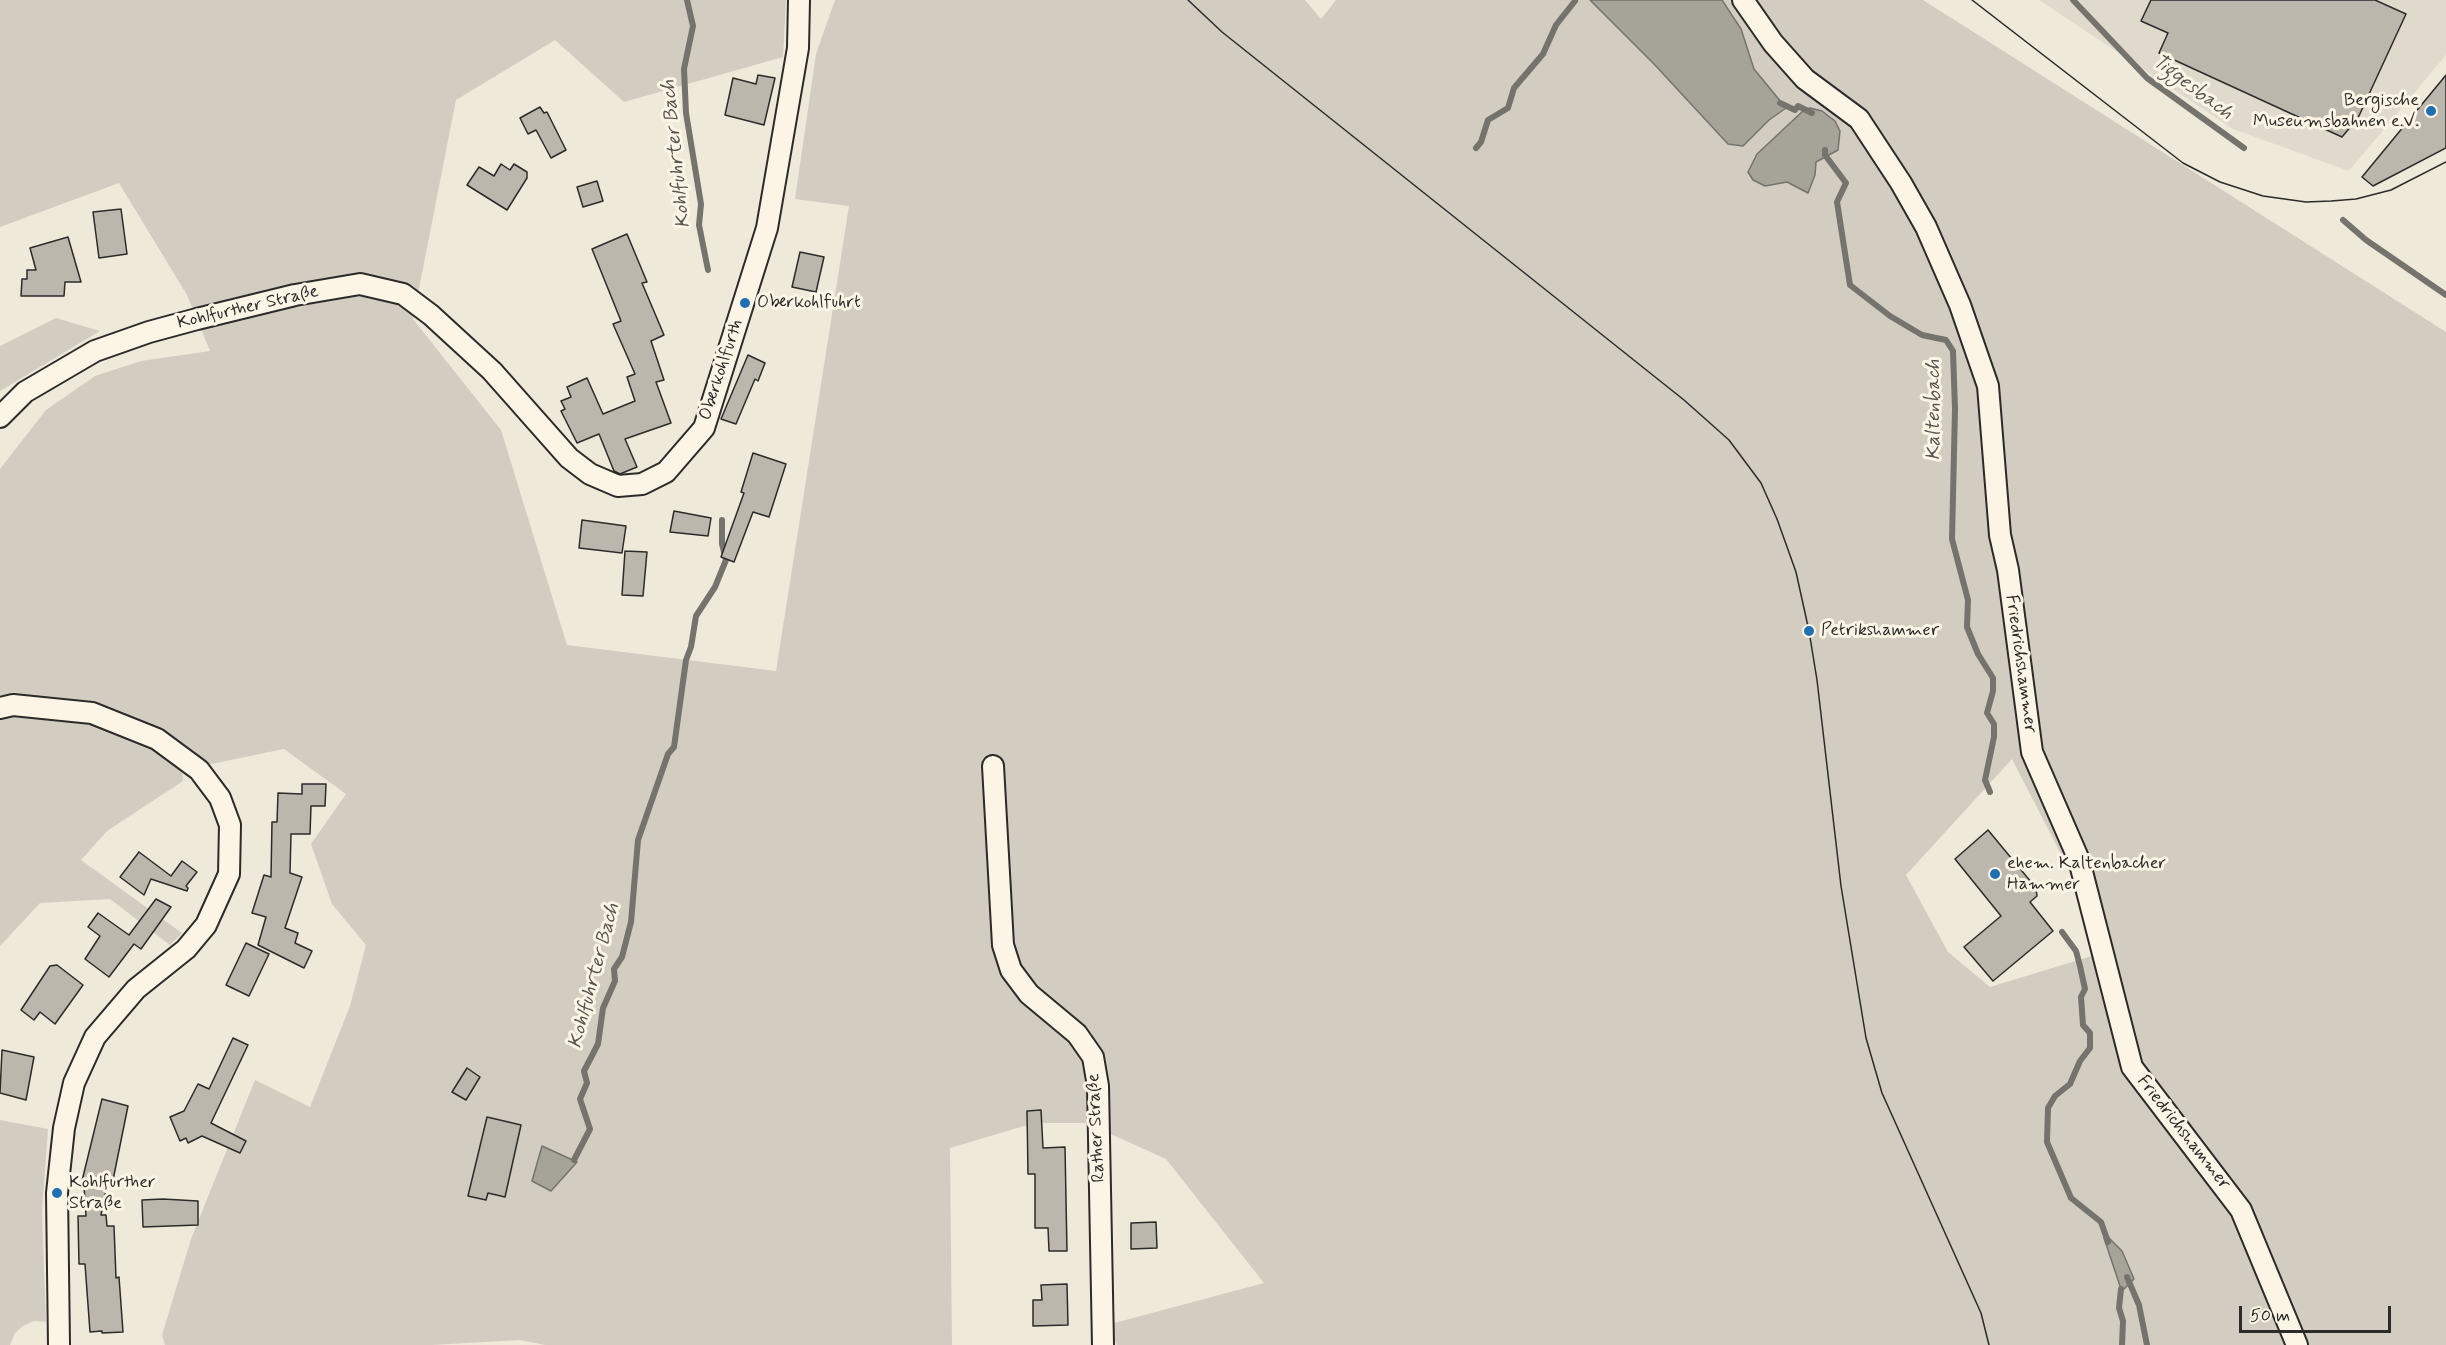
<!DOCTYPE html>
<html>
<head>
<meta charset="utf-8">
<style>
  body { margin:0 }
  #map { position:relative; width:2446px; height:1345px; overflow:hidden; background:#efe9da; font-family:Mynerve,sans-serif }
  canvas { display:block }
  .scale { position:absolute; left:2239px; top:1306px; width:152px; height:27px; box-sizing:border-box; border:3px solid #2b2b2b; border-top:0; padding-left:8px; font-size:18px; line-height:21px; white-space:nowrap; color:#2b2b2b; -webkit-text-stroke:4px #fcf5e5; paint-order:stroke }
</style>
</head>
<body>
<div id="map">
<canvas width="2446" height="1345"></canvas>
<div class="scale">50 m</div>
</div>
<script>
const context = document.querySelector('canvas').getContext('2d');
context.lineJoin = 'round';
function fillPath(path, color) {
  context.fillStyle = color;
  context.fill(path, 'evenodd');
}
function toPath(rows) {
  const path = new Path2D();
  for (const r of rows) {
    path.moveTo(r[0], r[1]);
    for (let i = 2; i < r.length; i += 2) path.lineTo(r[i], r[i + 1]);
  }
  return path;
}
function strokePath(path, color, width, dash) {
  context.strokeStyle = color;
  context.lineWidth = width;
  context.lineCap = dash ? 'butt' : 'round';
  context.setLineDash(dash || []);
  context.stroke(path);
}
function drawText(font, color, halo, rows, align = 'center') {
  context.font = font + ' Mynerve,sans-serif';
  context.lineWidth = 6;
  context.setLineDash([]);
  context.textBaseline = 'middle';
  context.strokeStyle = halo;
  context.fillStyle = color;
  for (const [text, x, y, turn = 0] of rows) {
    context.save();
    context.translate(x, y);
    context.rotate((+turn || 0) * Math.PI / 180);
    context.textAlign = isNaN(turn) ? turn : align;
    if (halo) context.strokeText(text, 0, 0);
    context.fillText(text, 0, 0);
    context.restore();
  }
}
const built = toPath([
  [2039,0,2446,0,2446,55,2349,171,2233,129]
]);
const green = toPath([
  [0,0,786,0,783,57,624,102,555,40,456,100,413,319,501,430,567,645,776,671,849,206,795,199,816,54,835,0,1305,0,1321,19,1336,0,1590,0,1654,64,1728,144,1743,146,1769,120,1768,87,1754,69,1741,29,1722,0,1923,0,2446,332,2446,1345,1117,1345,1107,1325,1264,1283,1166,1159,1104,1131,1095,1123,1034,1123,950,1148,952,1345,545,1345,520,1340,432,1345,165,1345,162,1335,191,1239,255,1080,310,1107,350,1006,366,945,332,904,311,844,346,794,284,749,182,770,183,781,107,831,81,860,182,933,170,945,110,899,40,903,0,946,0,469,46,410,95,376,141,361,210,351,187,295,119,183,0,227],
  [2012,759,2078,887,2092,956,1990,987,1948,952,1906,875],
  [56,318,100,331,0,391,0,346],
  [0,1120,48,1129,42,1212,46,1322,34,1321,23,1326,15,1333,10,1345,0,1345]
]);
const water = toPath([
  [1590,0,1722,0,1741,29,1754,69,1786,108,1769,120,1743,146,1728,144,1654,64,1590,0],
  [1810,108,1822,111,1835,121,1840,131,1838,150,1816,162,1815,175,1808,193,1787,182,1765,186,1753,180,1748,172,1757,154,1804,110,1810,108],
  [542,1146,577,1162,551,1191,532,1181,542,1146],
  [2105,1234,2122,1251,2134,1279,2124,1289,2121,1289,2104,1238,2105,1234]
]);
const stream = toPath([
  [687,0,693,26,684,69,686,113,701,204,699,225,708,270],
  [2073,0,2147,78,2244,148],
  [1780,103,1795,110,1798,106,1812,113],
  [1476,148,1481,142,1488,120,1508,108,1514,88,1543,54,1556,25,1575,1],
  [1825,150,1825,155,1846,183,1837,202,1850,285,1890,316,1922,335,1946,340,1953,351,1955,409,1952,539,1968,600,1967,627,1978,654,1993,678,1993,691,1987,713,1994,724,1994,737,1985,780,1990,792],
  [2343,220,2366,240,2446,295],
  [2062,932,2076,951,2080,966,2085,989,2081,997,2083,1025,2090,1033,2090,1048,2080,1061,2070,1084,2055,1096,2048,1108,2047,1142,2071,1198,2101,1222,2108,1242],
  [574,1160,590,1129,580,1099,587,1083,584,1071,598,1044,603,1008,615,981,614,969,622,957,631,922,638,840,668,754,674,747,686,660,691,647,696,616,715,587,726,560,722,544,722,520],
  [2127,1277,2139,1305,2147,1345],
  [2121,1289,2119,1308,2123,1321,2122,1345]
]);
const building = toPath([
  [2151,0,2375,0,2406,14,2358,118,2342,137,2159,53,2168,33,2141,21,2151,0],
  [758,75,775,78,764,125,725,115,733,78,756,84,758,75],
  [2446,75,2446,148,2373,186,2362,177,2446,75],
  [540,107,544,113,547,112,566,150,551,158,536,130,528,134,520,118,540,107],
  [501,164,510,170,514,164,527,172,527,178,507,210,467,185,479,167,494,176,501,164],
  [597,181,603,201,583,207,577,187,597,181],
  [121,209,127,254,99,258,93,212,121,209],
  [627,234,647,282,642,283,664,335,651,341,664,380,656,382,671,423,625,439,637,467,620,474,614,471,599,434,577,443,561,411,565,409,561,401,571,397,567,387,587,378,603,414,635,401,627,377,635,374,613,324,621,321,592,249,627,234],
  [68,237,81,282,65,282,64,296,21,296,22,279,27,279,27,270,36,270,30,248,68,237],
  [800,252,824,257,816,292,792,287,800,252],
  [748,355,765,363,758,381,755,379,736,424,721,419,748,355],
  [753,453,786,464,769,517,753,512,734,562,721,557,744,493,741,492,753,453],
  [674,511,711,518,708,536,670,532,674,511],
  [582,520,626,526,622,553,579,548,582,520],
  [625,551,647,552,643,596,622,595,625,551],
  [302,784,326,784,325,806,311,806,310,834,291,834,290,873,302,877,285,928,298,933,295,943,312,951,304,968,258,945,266,917,252,913,264,875,271,877,272,822,277,822,278,793,302,794,302,784],
  [1988,830,2036,888,2037,896,2030,902,2053,931,1993,981,1964,947,2001,916,1955,859,1988,830],
  [139,852,171,876,182,861,197,872,186,886,188,888,187,891,151,879,144,895,120,877,139,852],
  [156,899,171,907,141,949,134,944,109,977,85,959,100,936,88,927,98,913,129,935,156,899],
  [246,943,269,954,249,996,226,985,246,943],
  [57,965,83,985,55,1024,40,1012,34,1020,21,1010,50,966,57,965],
  [233,1038,248,1045,211,1123,246,1141,240,1153,202,1136,188,1143,186,1138,180,1141,170,1117,184,1111,198,1084,209,1089,233,1038],
  [2,1050,34,1057,26,1100,0,1093,2,1050],
  [467,1068,480,1077,466,1100,452,1092,467,1068],
  [102,1099,128,1106,113,1180,108,1180,101,1215,106,1215,107,1226,114,1226,116,1278,119,1277,123,1332,102,1333,102,1331,90,1332,85,1264,79,1264,78,1216,86,1216,84,1186,81,1185,102,1099],
  [1041,1110,1043,1148,1065,1147,1067,1251,1049,1251,1048,1228,1035,1228,1035,1174,1028,1174,1027,1111,1041,1110],
  [487,1117,521,1125,505,1197,488,1193,486,1200,468,1196,487,1117],
  [163,1199,198,1201,198,1225,143,1227,142,1200,163,1199],
  [1156,1222,1157,1248,1131,1249,1131,1223,1156,1222],
  [1067,1284,1068,1325,1033,1326,1033,1300,1042,1300,1041,1285,1067,1284]
]);
const minor = toPath([
  [1743,0,1773,43,1805,79,1859,119,1901,183,1926,227,1960,305,1988,386,2000,535,2008,570,2032,752,2079,860,2132,1067,2241,1210,2297,1345],
  [0,417,25,392,95,351,149,332,197,319,295,295,360,284,403,294,431,315,492,371,569,458,590,474,618,486,642,484,666,472,704,428,767,228,798,48,799,0],
  [0,708,13,705,92,713,157,739,199,770,220,798,230,825,229,874,206,925,186,949,136,989,95,1037,74,1083,64,1128,57,1193,59,1345],
  [993,766,1003,945,1011,970,1029,994,1077,1034,1093,1057,1098,1086,1103,1345]
]);
const tram = toPath([
  [1188,0,1222,32,1684,400,1729,440,1761,483,1777,519,1796,572,1809,631,1817,680,1841,886,1866,1038,1882,1093,1981,1313,1989,1345],
  [1972,0,2183,163,2220,182,2263,196,2306,202,2331,201,2356,199,2391,190,2446,162]
]);
const markers = [
  [2431,111,6,"#1f6fb2"],
  [745,303,6,"#1f6fb2"],
  [1809,631,6,"#1f6fb2"],
  [1995,874,6,"#1f6fb2"],
  [57,1193,6,"#1f6fb2"]
];
const poiNames = [
  ["Bergische",2419,101,"right"],
  ["Museumsbahnen e.V.",2419,122,"right"],
  ["Oberkohlfuhrt",757,303],
  ["Petrikshammer",1821,631],
  ["ehem. Kaltenbacher",2007,864],
  ["Hammer",2007,885],
  ["Kohlfurther",69,1183],
  ["Straße",69,1204]
];
const streetNames = [
  ["Kohlfurther Straße",248,308,-13],
  ["Oberkohlfurth",722,370,-72],
  ["Friedrichshammer",2020,664,82],
  ["Rather Straße",1097,1128,-93],
  ["Friedrichshammer",2183,1133,52]
];
const waterNames = [
  ["Tiggesbach",2192,88,37],
  ["Kohlfuhrter Bach",677,154,-96],
  ["Kaltenbach",1935,410,-90],
  ["Kohlfuhrter Bach",595,976,-75]
];
fillPath(built, '#e0dacc');
fillPath(green, '#d2cdc0');
fillPath(water, '#a6a399');
strokePath(water, '#75736d', 1.5);
strokePath(stream, '#75736d', 6);
fillPath(building, '#bcb7ac');
strokePath(building, '#2b2b2b', 1.5);
strokePath(minor, '#2b2b2b', 24);
strokePath(minor, '#fcf5e5', 20);
strokePath(tram, '#2b2b2b', 1.5);
for (const [x, y, r, color] of markers) {
  const dot = new Path2D();
  dot.arc(x, y, r, 0, 2 * Math.PI);
  context.fillStyle = color;
  context.fill(dot);
  strokePath(dot, '#fcf5e5', 2);
}
drawText('18px', '#2b2b2b', '#fcf5e5', poiNames, 'left');
drawText('18px', '#2b2b2b', '#fcf5e5', streetNames);
drawText('italic 20px', '#565552', '#fcf5e5', waterNames);
</script>
</body>
</html>
